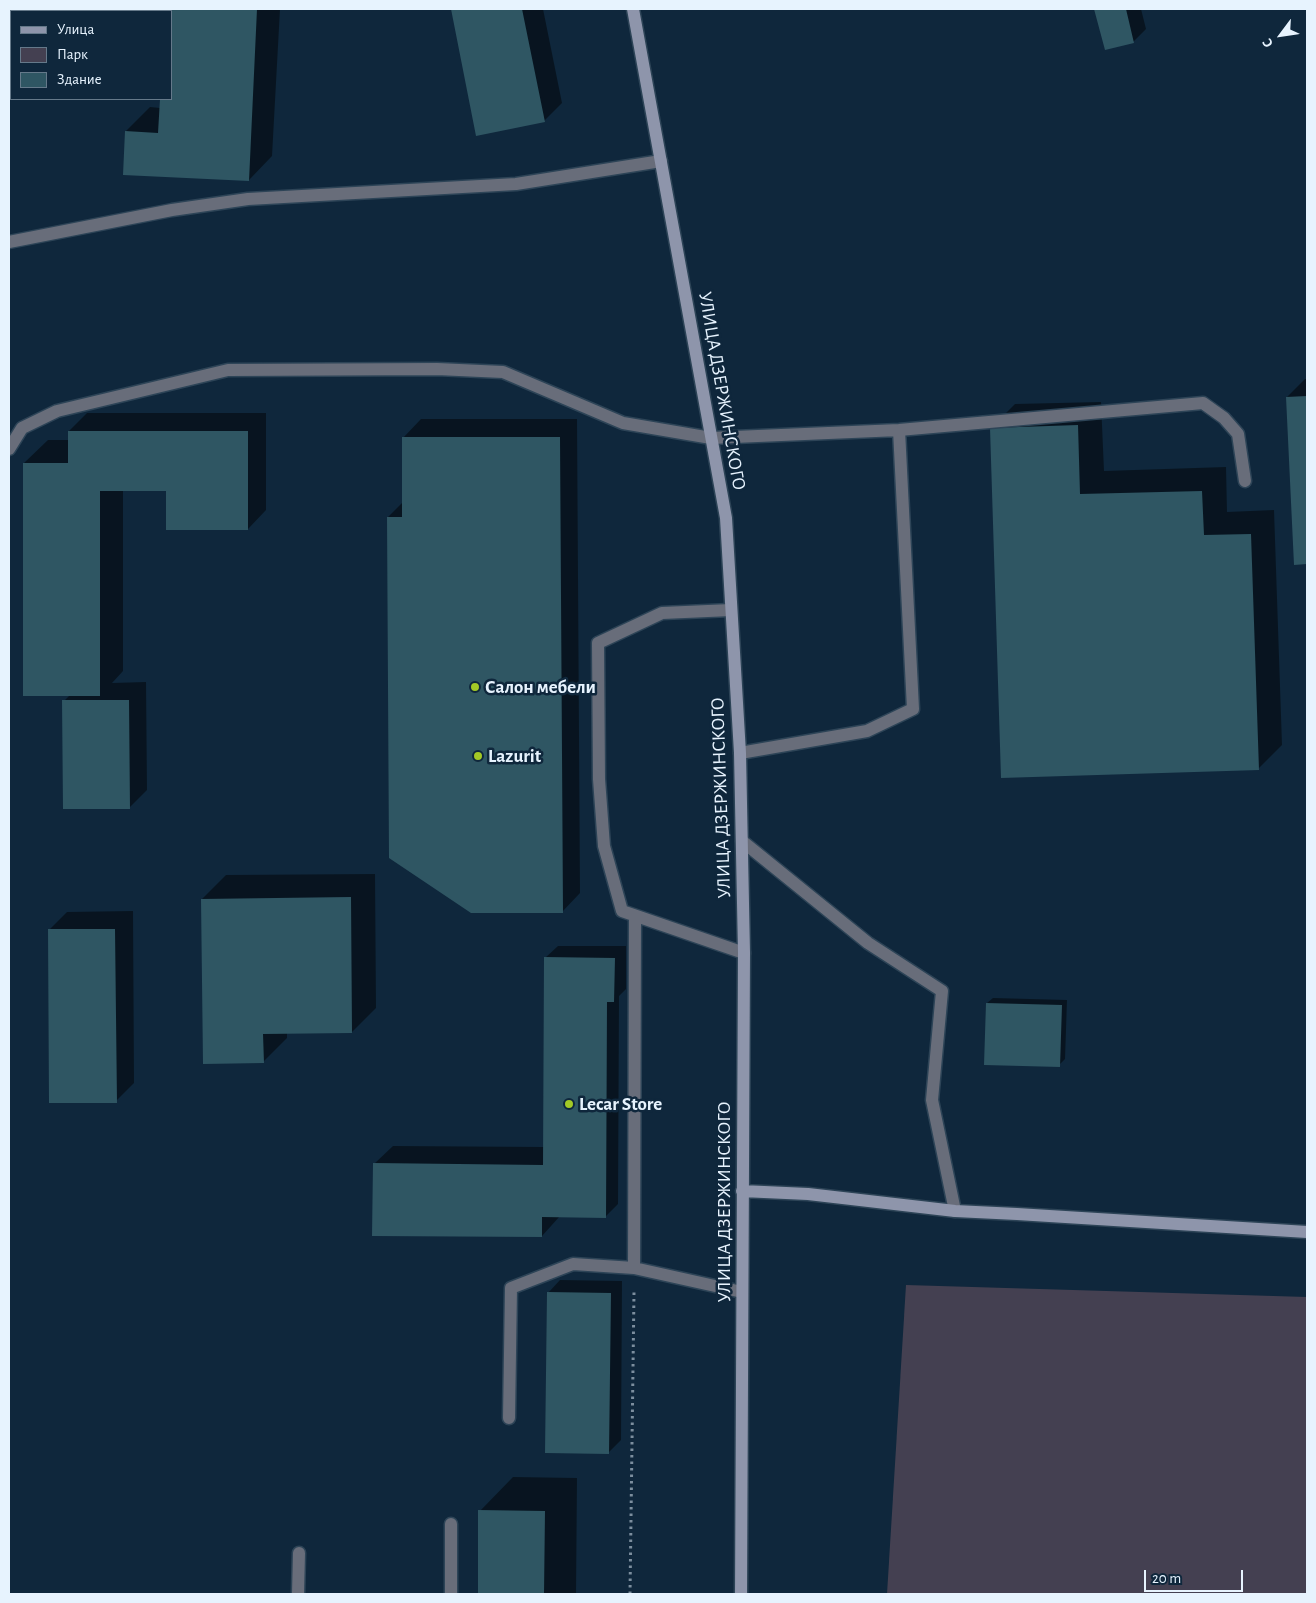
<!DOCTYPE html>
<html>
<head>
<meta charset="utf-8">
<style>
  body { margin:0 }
  #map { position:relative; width:1316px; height:1603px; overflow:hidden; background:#0f273c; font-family:"Alegreya Sans",sans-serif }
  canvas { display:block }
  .frame { position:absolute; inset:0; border:10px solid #e7f3fe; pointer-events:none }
  .legend { position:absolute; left:10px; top:10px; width:162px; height:90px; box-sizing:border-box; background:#0f273c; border:1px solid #65798a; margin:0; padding:6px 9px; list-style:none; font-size:15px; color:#e7f3fe }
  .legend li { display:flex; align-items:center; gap:10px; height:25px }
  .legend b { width:25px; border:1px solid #65798a }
  .north { position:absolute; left:1256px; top:10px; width:50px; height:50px; -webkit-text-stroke:4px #0f273c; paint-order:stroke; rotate:239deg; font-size:14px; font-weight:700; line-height:20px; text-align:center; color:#e7f3fe }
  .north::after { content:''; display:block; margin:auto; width:18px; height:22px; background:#e7f3fe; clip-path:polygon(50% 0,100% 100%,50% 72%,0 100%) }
  .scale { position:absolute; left:1144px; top:1570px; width:99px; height:22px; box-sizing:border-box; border:2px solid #e7f3fe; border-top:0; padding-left:6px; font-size:15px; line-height:18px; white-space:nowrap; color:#e7f3fe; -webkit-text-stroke:4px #0f273c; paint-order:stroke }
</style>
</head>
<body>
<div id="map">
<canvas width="1316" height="1603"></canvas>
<div class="frame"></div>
<ul class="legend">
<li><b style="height:6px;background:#8e95ab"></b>Улица</li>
<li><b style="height:14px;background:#444051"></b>Парк</li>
<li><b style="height:14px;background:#2f5663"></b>Здание</li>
</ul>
<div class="north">С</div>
<div class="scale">20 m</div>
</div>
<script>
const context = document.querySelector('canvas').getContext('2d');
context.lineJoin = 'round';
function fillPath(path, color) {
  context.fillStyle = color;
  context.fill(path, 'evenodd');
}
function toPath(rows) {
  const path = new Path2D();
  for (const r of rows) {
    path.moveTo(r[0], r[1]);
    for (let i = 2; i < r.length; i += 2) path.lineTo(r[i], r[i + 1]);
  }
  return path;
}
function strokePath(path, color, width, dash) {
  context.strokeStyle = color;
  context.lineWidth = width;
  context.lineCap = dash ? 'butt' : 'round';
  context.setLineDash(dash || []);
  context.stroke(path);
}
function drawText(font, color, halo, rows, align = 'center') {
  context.font = font + ' "Alegreya Sans",sans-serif';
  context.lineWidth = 5;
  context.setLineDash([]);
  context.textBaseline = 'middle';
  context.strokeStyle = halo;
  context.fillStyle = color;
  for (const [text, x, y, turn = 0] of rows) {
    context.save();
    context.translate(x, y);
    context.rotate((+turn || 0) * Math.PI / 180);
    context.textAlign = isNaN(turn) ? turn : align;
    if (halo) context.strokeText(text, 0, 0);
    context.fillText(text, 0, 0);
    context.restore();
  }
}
const green = toPath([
  [906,1285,1307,1297,1307,1594,887,1594]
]);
const shadow = toPath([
  [152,9,280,9,272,156,249,180,126,131,150,107,160,108,161,99,171,99,171,11,152,11],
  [452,9,543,9,562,103,544,121,477,135],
  [1096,9,1141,9,1146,29,1134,41,1106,48],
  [1305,379,1307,379,1307,563,1295,563,1287,397],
  [1101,402,1104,471,1226,467,1227,512,1274,510,1282,745,1258,769,991,428,1015,404],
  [87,413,266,413,266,510,248,529,167,490,123,490,123,671,112,683,146,682,147,790,129,808,64,701,70,695,24,463,48,440,69,440,69,431],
  [421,419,577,419,580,893,562,912,388,517,403,502,403,438],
  [375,874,376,1008,352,1032,287,1033,287,1038,263,1062,202,899,226,875],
  [133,911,134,1083,116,1101,49,930,67,912],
  [558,946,626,946,626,989,619,996,618,1204,605,1217,560,1216,542,1236,374,1164,393,1146,544,1147,545,958],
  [993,998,1067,1000,1065,1059,1059,1065,987,1003],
  [560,1280,622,1281,621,1440,608,1453,548,1293],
  [513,1477,577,1478,576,1594,479,1594,480,1511]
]);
const building = toPath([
  [151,9,257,9,249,181,123,175,125,131,158,133,160,99,171,99,171,11,151,11],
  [451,9,522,9,545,122,476,136],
  [1094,9,1126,9,1134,43,1105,50],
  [1307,396,1307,564,1294,565,1286,397],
  [1078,425,1080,494,1202,491,1204,535,1251,534,1259,770,1001,778,990,428],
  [68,431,248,431,248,530,166,530,166,491,100,491,100,696,23,696,23,463,68,463],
  [402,437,560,437,563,913,471,913,389,858,387,517,402,517],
  [62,700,129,700,130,809,63,809],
  [351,897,352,1033,263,1034,264,1063,203,1064,201,899],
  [48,929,115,929,117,1103,49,1103],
  [544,957,615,958,614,1002,607,1002,606,1218,542,1217,542,1237,372,1236,373,1163,543,1165],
  [986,1003,1062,1005,1060,1067,984,1065],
  [547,1292,611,1293,609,1454,545,1453],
  [478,1510,545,1511,544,1594,478,1594]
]);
const path = toPath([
  [630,1594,634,1292]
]);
const lane = toPath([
  [9,242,172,210,248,199,516,184,661,161],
  [9,449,22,428,57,411,228,370,437,369,503,372,623,423,711,438,899,430,1203,403,1224,418,1238,434,1245,481],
  [731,610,662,613,598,643,599,779,604,846,622,911,744,953],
  [740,753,867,731,913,709,899,430],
  [742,841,868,943,942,991,932,1100,955,1211],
  [635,916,634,1268,742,1292],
  [509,1418,511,1288,573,1264,634,1268],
  [298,1594,299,1553],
  [451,1594,451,1524]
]);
const secondary = toPath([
  [633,9,726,518,740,753,744,953,741,1594],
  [742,1191,808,1194,955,1211,1017,1214,1307,1232]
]);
const markers = [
  [475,687,5,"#a3c926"],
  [478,756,5,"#a3c926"],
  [569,1104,5,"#a3c926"]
];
const streetNames = [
  ["УЛИЦА ДЗЕРЖИНСКОГО",722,391,80],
  ["УЛИЦА ДЗЕРЖИНСКОГО",721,798,-92],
  ["УЛИЦА ДЗЕРЖИНСКОГО",724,1202,-90]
];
const poiNames = [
  ["Салон мебели",485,687],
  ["Lazurit",488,756],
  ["Lecar Store",579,1104]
];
fillPath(green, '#444051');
fillPath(shadow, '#0007');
fillPath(building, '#2f5663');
strokePath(lane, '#2d4457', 15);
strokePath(secondary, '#2d4457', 15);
strokePath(path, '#7c8e9e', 3, [2.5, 4]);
strokePath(lane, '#686d7a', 12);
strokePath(secondary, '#8e95ab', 12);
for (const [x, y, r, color] of markers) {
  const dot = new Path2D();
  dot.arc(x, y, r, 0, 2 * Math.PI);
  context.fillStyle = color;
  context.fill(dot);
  strokePath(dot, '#0f273c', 2);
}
drawText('19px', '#e7f3fe', '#0f273c', streetNames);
drawText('bold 19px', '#e7f3fe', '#0f273c', poiNames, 'left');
</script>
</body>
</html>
